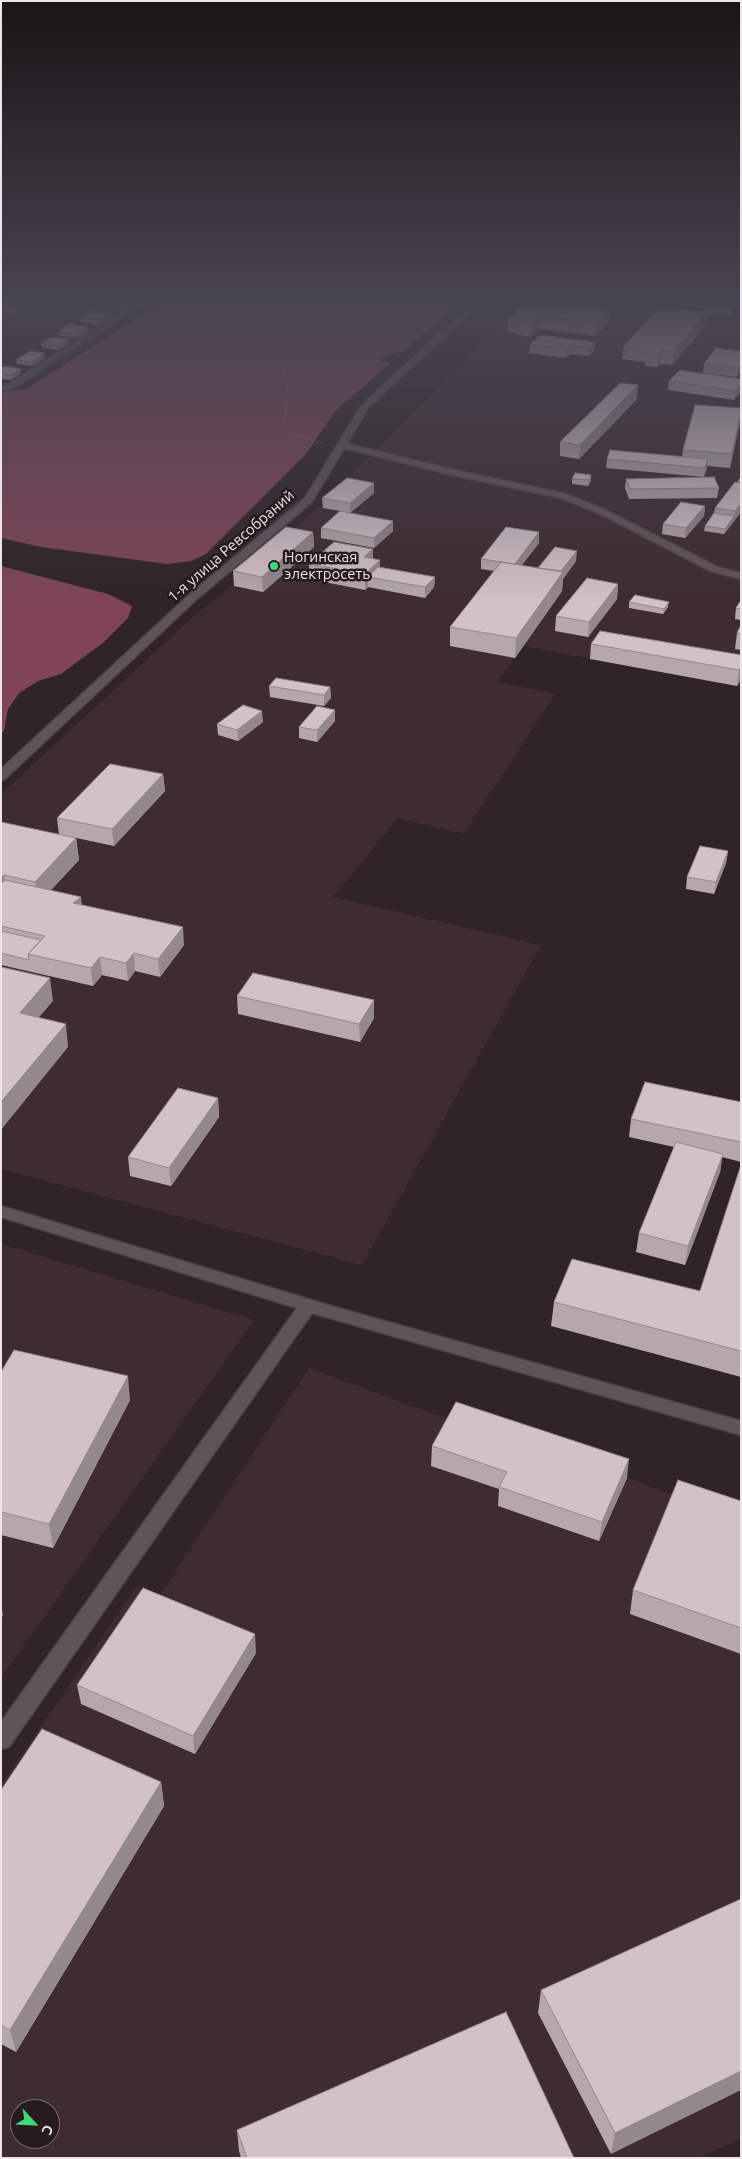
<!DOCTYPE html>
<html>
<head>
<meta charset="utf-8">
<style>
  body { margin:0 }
  #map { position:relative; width:742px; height:2159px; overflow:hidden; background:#302427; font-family:Ubuntu,sans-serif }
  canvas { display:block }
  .frame { position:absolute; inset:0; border:2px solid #ede4e6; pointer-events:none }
  .north { position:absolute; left:10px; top:2099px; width:50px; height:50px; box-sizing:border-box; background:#261b1e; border:1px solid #766b6e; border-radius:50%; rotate:115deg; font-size:14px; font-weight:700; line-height:20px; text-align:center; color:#ede4e6 }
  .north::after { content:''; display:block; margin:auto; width:18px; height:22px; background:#43d77b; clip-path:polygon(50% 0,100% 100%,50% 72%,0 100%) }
</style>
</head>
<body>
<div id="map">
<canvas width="742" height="2159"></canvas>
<div class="frame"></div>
<div class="north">С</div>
</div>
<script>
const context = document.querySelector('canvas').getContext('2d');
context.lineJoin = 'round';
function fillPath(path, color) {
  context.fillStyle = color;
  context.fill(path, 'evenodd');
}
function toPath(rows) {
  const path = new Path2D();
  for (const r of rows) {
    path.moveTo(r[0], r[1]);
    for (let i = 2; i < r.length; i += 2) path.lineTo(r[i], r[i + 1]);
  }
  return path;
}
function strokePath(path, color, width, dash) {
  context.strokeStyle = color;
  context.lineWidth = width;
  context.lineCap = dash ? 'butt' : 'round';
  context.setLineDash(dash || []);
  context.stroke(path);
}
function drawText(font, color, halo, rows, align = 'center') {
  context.font = font + ' Ubuntu,sans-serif';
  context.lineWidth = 5;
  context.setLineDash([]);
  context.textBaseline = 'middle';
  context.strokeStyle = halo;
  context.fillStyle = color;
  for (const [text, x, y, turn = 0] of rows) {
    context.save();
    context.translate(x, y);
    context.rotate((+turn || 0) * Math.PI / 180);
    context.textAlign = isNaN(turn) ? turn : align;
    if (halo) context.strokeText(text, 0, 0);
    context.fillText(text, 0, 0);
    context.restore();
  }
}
const built = toPath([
  [524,300,571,300,741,324,741,687,523,646,497,682,555,694,464,834,398,818,333,897,541,945,362,1265,1,1169,1,794,193,617,230,588,317,508,445,382],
  [1,1244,254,1320,1,1678],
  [309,1368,417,1408,627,1478,741,1519,741,2138,699,2158,1,2158,1,1785,137,1586,158,1598],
  [20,2109,50,2109,50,2139,20,2139]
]);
const forest = toPath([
  [165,300,446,300,453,309,403,351,385,355,378,359,390,364,336,410,306,454,206,554,191,561,167,564,41,547,1,538,1,391,26,389],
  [1,566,108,594,132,606,128,618,104,642,61,674,38,681,19,693,8,709,4,731,1,734]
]);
const path = toPath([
  [255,300,263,330,281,347,287,387,284,428,314,442,323,443],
  [493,307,515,310],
  [483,329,514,300]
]);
const minor = toPath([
  [140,300,149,300,16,387,1,391,1,386,10,383,140,300],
  [476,300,484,300,367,409,347,444,451,469,567,494,608,511,718,567,741,573,741,579,710,571,602,515,561,498,451,475,344,448,312,502,197,599,5,779,1,780,1,769,189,595,305,498,361,406,476,300],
  [584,300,606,300,675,309,684,300,692,300,677,314,588,302,584,300],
  [1,1206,331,1306,741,1421,741,1435,312,1313,9,1747,1,1749,1,1722,297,1308,1,1217,1,1206]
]);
const wall = toPath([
  [14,300,54,300,54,301,48,305,39,303,35,305,21,304,20,301],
  [529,300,564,300,564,303,610,309,609,321,596,336,539,329,531,337,507,332,508,319,518,309,519,303],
  [629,300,656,300,653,303],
  [707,300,741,300,739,304,736,303,735,309,730,315,707,313,706,325,672,365,660,364,657,367,645,366,645,362,622,359,624,346,704,312,704,304],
  [1,304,21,311,13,315,1,314],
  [102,304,130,305,121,311,102,308],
  [111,317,99,325,80,322,80,318],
  [89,331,77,338,59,336,58,332],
  [68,339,69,344,58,350,42,347,41,343],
  [595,342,594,351,589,356,570,354,566,358,529,353,530,344],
  [741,351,737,377,703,373,704,364],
  [45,353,45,358,32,366,17,364,16,360],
  [1,368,21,373,11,380,1,379],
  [741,379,734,400,668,390,669,381],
  [637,399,579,459,560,456,560,442],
  [741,408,740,422,730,468,707,466,704,477,606,468,607,459,682,457,683,450],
  [741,477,741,512,724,534,704,531,705,526,714,513,715,508,738,482,738,480],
  [572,479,591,480,588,486,572,484],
  [626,479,719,488,717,498,629,499,625,488],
  [374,483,374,493,350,513,393,531,374,548,321,538,321,528,340,511,323,508,322,498],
  [705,506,704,516,685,538,662,534,663,524],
  [313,532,314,547,263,592,234,586,233,571],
  [539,532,539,543,521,566,538,568,576,561,563,579,562,591,515,658,450,646,450,627,494,571,481,569,481,559],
  [380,560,380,567,435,577,434,587,425,598,368,587,365,590,309,579,309,564],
  [618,584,617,599,588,637,555,631,556,616],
  [741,600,741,620,735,619,736,608],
  [629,602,668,607,663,614,629,608],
  [741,625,741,650,735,649,737,633],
  [591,644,741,655,741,679,737,686,590,659],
  [269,686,330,687,331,698,324,706,270,697],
  [335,721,317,742,299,738,299,727],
  [263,722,238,741,218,735,217,724],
  [163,774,165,791,114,846,76,838,79,860,51,890,82,905,184,945,160,977,135,971,128,981,102,975,93,986,1,965,1,822,59,835,57,818],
  [728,851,726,863,714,894,686,889,687,877],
  [237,996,374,1018,360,1042,238,1014],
  [218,1098,219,1117,171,1186,130,1176,128,1157],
  [741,1102,741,1162,722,1157,720,1172,685,1265,636,1252,639,1233,674,1147,629,1137,631,1119],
  [741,1165,741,1377,551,1326,554,1302,700,1291],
  [1,1372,130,1400,53,1548,1,1535],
  [432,1446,627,1478,599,1541,498,1506,499,1489,431,1466],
  [741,1501,741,1654,630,1614,633,1590],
  [256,1653,195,1754,81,1704,77,1685],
  [161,1782,164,1806,16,2052,1,2044,1,1790],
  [741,1899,611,2154,538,2013,541,1990],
  [237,2130,574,2158,241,2158,239,2151]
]);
const shadedWall = toPath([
  [34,300,38,300,39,303,35,305],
  [47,300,54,300,54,301,48,305],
  [556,300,564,300,564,304,554,302],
  [129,301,130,305,121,311,121,306],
  [736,301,735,309,730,315,731,307],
  [20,306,21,311,13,315,12,311],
  [610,309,609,321,596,336,597,323],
  [707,312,706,325,672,365,673,352],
  [111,313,111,317,99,325,99,320],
  [540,316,539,329,531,337,532,324],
  [88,327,89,331,77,338,77,334],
  [68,339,69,344,58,350,58,346],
  [595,342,594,351,589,356,590,347],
  [571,345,570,354,566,358,567,349],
  [661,351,660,364,657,367,658,354],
  [45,353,45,358,32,366,32,362],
  [741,364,741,372,737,377,738,368],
  [21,369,21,373,11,380,10,375],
  [741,384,741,392,734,400,735,391],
  [638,385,637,399,579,459,580,445],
  [741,412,740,422,730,468,732,454],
  [708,459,707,469,704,477,705,468],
  [591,475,591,480,588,486,589,480],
  [374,483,374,493,350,513,350,503],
  [741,504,741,512,724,534,725,529,734,516,735,511],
  [705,506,704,516,685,538,686,528],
  [393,521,393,531,374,548,374,538],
  [313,532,314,547,263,592,262,577],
  [539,532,539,543,515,574,515,564],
  [373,549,373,563,364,557],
  [577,551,576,561,563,579,562,591,515,658,516,638,561,571],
  [380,560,380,575,368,577,368,587,365,590,365,574],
  [435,577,434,587,425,598,425,587],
  [618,584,617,599,588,637,589,622],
  [669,602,668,607,663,614,664,609],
  [741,667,741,679,737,686,739,670],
  [330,687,331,698,324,706,324,695],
  [335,710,335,721,317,742,317,730],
  [262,711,263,722,238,741,237,730],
  [163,774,165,791,114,846,112,829],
  [76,838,79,860,38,904,35,882],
  [728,851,726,863,714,894,716,882],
  [4,875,7,897,1,904,1,878],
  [81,897,83,914,73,903],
  [183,927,184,945,160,977,158,959],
  [134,953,135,971,128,981,126,963],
  [100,957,102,975,93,986,91,968],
  [50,978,53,1001,23,1036,20,1013],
  [374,1000,374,1018,360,1042,359,1024],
  [66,1024,68,1047,1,1130,1,1102],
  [218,1098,219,1117,171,1186,169,1168],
  [723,1154,720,1172,685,1265,688,1246],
  [128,1376,130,1400,53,1548,49,1524],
  [629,1459,627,1478,599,1541,602,1522],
  [1,1604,3,1615,1,1618],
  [255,1634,256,1653,195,1754,193,1736],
  [161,1782,164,1806,16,2052,10,2030],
  [741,2071,741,2090,611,2154,615,2133]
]);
const building = toPath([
  [108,300,124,300,129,301,121,306,102,304,108,300],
  [522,300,528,301,529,300,556,300,554,302,610,309,597,323,540,316,532,324,508,319,524,304,519,303,522,300],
  [707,300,731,300,736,301,731,307,704,304,707,300],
  [1,304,20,306,12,311,1,310,1,304],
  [660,307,707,312,673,352,661,351,658,354,646,353,649,349,624,346,660,307],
  [92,310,111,313,99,320,80,318,92,310],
  [70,324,88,327,77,334,58,332,70,324],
  [540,335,595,342,590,347,571,345,567,349,530,344,540,335],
  [52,337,68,339,58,346,41,343,52,337],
  [716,348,741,351,741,364,738,368,704,364,716,348],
  [30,351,45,353,32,362,16,360,30,351],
  [4,366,21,369,10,375,1,374,1,368,4,366],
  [680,370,741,379,741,384,735,391,669,381,680,370],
  [620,383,638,385,580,445,560,442,620,383],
  [695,405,741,408,741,412,732,454,683,450,695,405],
  [610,450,708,459,705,468,607,459,610,450],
  [575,473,591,475,589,480,572,479,575,473],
  [714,477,719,488,630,489,626,479,714,477],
  [347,478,374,483,350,503,322,498,347,478],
  [735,482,741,483,741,504,735,511,715,508,735,482],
  [681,502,705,506,686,528,663,524,681,502],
  [340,511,393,521,374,538,321,528,340,511],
  [714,513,734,516,725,529,705,526,714,513],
  [286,527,313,532,262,577,233,571,286,527],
  [506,527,539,532,515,564,481,559,506,527],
  [334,542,373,549,364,557,380,560,365,574,309,564,334,542],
  [555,547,577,551,561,571,538,568,555,547],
  [501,562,563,572,516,638,450,627,501,562],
  [378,567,435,577,425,587,368,577,378,567],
  [587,578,618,584,589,622,556,616,587,578],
  [635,595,669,602,664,609,629,602,635,595],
  [741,600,741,609,736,608,741,600],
  [741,625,741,634,737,633,741,625],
  [600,631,741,655,741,667,739,670,591,644,600,631],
  [276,678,330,687,324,695,269,686,276,678],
  [243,705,262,711,237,730,217,724,243,705],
  [317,706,335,710,317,730,299,727,317,706],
  [110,764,163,774,112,829,57,818,110,764],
  [1,822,76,838,35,882,4,875,1,878,1,822],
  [700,846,728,851,716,882,687,877,700,846],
  [5,880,81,897,73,903,183,927,158,959,134,953,126,963,100,957,91,968,28,954,45,936,1,926,1,884,5,880],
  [1,931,41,940,28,954,29,960,1,953,1,931],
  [1,967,50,978,20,1013,66,1024,1,1102,1,967],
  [253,973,374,1000,359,1024,237,996,253,973],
  [645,1082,741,1102,741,1142,631,1119,645,1082],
  [178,1088,218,1098,169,1168,128,1157,178,1088],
  [676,1142,723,1154,688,1246,639,1233,676,1142],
  [741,1165,741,1351,554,1302,572,1259,700,1291,741,1165],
  [14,1350,128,1376,49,1524,1,1512,1,1372,14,1350],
  [456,1402,629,1459,602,1522,499,1487,507,1472,432,1446,456,1402],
  [678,1480,741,1501,741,1628,633,1590,678,1480],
  [143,1588,255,1634,193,1736,77,1685,143,1588],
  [42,1729,161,1782,10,2030,1,2025,1,1790,42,1729],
  [741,1899,741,2071,615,2133,541,1990,741,1899],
  [506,2012,574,2158,247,2158,237,2130,506,2012]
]);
const markers = [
  [274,566,5,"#43d77b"]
];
const farStreetnames = [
  ["1-я улица Ревсобраний",231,546,-41]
];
const farPoinames = [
  ["Ногинская",284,557],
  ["электросеть",284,574]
];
fillPath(built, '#3e2c30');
fillPath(forest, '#7f4556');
strokePath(minor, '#4b4143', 3);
strokePath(path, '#877c7f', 2, [0.5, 2]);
fillPath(minor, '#615457');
fillPath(wall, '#b5a7aa');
fillPath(shadedWall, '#93888b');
fillPath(building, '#d2c2c6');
strokePath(building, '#93888b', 1);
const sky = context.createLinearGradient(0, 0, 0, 602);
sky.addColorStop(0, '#1a1415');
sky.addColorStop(0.5, '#484552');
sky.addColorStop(1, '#48455200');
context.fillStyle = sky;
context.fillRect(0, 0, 742, 602);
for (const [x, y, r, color] of markers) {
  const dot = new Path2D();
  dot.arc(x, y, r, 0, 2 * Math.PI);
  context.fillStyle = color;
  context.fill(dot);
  strokePath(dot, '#261b1e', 2);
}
drawText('15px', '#ede4e6', '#261b1e', farStreetnames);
drawText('15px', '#ede4e6', '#261b1e', farPoinames, 'left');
</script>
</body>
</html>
